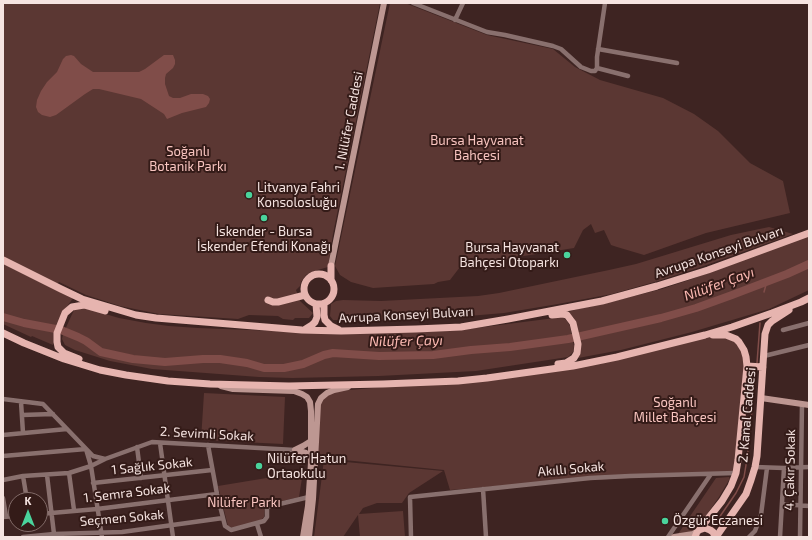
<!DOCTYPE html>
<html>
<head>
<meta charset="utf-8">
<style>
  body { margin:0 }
  #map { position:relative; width:812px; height:540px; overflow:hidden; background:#3e2422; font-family:"Exo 2",sans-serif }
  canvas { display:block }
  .frame { position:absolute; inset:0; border:4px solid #f6e4e1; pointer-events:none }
  .north { position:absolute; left:8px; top:492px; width:40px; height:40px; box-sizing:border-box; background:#341b18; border:1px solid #826b68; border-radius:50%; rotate:0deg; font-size:11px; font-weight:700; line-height:16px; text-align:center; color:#f6e4e1 }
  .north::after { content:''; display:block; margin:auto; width:14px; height:18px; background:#4ad49c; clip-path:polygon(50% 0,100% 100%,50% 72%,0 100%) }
</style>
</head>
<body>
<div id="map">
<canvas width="812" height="540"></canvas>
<div class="frame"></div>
<div class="north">K</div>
</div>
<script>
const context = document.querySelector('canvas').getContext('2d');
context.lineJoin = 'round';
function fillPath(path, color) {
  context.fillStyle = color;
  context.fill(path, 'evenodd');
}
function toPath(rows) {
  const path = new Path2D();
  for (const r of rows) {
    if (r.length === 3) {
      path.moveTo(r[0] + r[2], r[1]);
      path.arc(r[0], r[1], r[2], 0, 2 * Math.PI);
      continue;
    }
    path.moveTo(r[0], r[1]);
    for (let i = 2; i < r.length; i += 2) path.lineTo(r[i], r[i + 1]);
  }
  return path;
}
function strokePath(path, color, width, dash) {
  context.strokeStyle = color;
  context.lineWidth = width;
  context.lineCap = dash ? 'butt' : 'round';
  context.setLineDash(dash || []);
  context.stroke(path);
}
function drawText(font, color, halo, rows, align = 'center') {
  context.font = font + ' "Exo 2",sans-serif';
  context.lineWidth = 4;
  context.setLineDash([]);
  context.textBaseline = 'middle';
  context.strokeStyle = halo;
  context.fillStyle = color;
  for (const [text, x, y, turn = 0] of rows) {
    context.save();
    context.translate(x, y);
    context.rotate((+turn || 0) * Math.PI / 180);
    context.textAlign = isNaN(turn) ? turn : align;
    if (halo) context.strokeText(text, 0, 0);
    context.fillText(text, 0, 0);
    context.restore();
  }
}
const green = toPath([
  [3,3,380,3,333,234,328,267,311,272,306,275,301,282,300,286,296,290,300,301,313,313,309,318,295,318,293,320,283,319,278,316,249,315,238,319,159,314,120,306,86,295,59,282,57,284,3,258],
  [390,3,405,3,487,35,553,49,575,67,600,80,663,98,694,114,718,131,750,163,783,181,790,213,706,233,644,255,617,247,611,245,604,230,595,233,591,224,583,230,574,248,480,263,460,267,450,280,438,282,434,284,373,288,351,282,340,275,335,266],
  [769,227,793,234,701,267,658,281,612,294,558,304,504,313,457,317,416,320,333,320,330,316,331,304,336,301,343,300,381,301,478,296,499,293,609,270,636,264,731,235],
  [809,235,809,290,769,309,692,332,621,350,578,358,576,325,574,318,568,312,578,309,602,304,662,289,692,279],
  [3,264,73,298,62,314,53,345,32,336,31,337,3,324],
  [78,306,119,318,146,323,169,326,198,328,302,332,460,330,555,318,564,318,567,321,570,326,574,346,573,352,568,357,476,371,379,376,292,378,259,377,152,369,110,361,75,350,65,345,62,339,63,334,74,310],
  [705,337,726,337,736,343,743,353,745,371,734,472,523,484,450,490,444,470,324,458,318,459,320,402,327,395,338,391,396,386,483,381],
  [204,393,285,397,283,444,201,440],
  [324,460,443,471,409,493,402,503,377,503,363,508,359,514,403,511,405,537,360,537,358,515,343,537,314,537],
  [303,472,299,497,265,505,264,517,259,522,233,528,228,526,218,486],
  [729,477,730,479,729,480,719,497,696,530,681,534,678,534,716,478]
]);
const water = toPath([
  [71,55,74,56,81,64,93,72,139,72,145,69,164,55,173,55,175,60,175,64,173,68,166,74,165,78,165,84,169,96,173,98,180,98,191,94,203,94,208,96,210,99,209,103,206,107,182,113,167,119,164,114,141,99,99,89,93,89,85,94,56,115,50,117,42,115,38,112,36,107,37,100,41,91,47,82,57,72,63,59,66,56]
]);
const stream = toPath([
  [764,292,767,281],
  [757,363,760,323],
  [712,528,736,493,744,477,747,459,756,370]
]);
const river = toPath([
  [3,317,24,323,61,330,78,337,86,341,101,352,133,359,165,362,203,359,220,359,247,363,264,368,284,368,303,364,324,355,333,353,379,356,433,355,471,350,510,347,568,339,661,318,696,308,732,295,787,274,809,264]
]);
const street = toPath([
  [413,3,487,32,505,35,553,46,561,49,581,67,591,71,595,71,597,68,597,57,605,3],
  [455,20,463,3],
  [598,49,677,63],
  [597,68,628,76],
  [783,330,809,323],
  [764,356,809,345],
  [3,399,43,404,93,456,105,459],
  [21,402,23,433],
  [22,415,53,414],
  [3,435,67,429],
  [160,443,173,537],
  [208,445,217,494,225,526,231,530,264,521,267,517,267,507,309,497],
  [137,447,141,478],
  [3,456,86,449,91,466,102,537],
  [755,467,784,468,809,467],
  [69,473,74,510],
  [47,475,54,534],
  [23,476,27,500],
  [3,480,23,476,69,473,91,466,105,459,152,442,295,450],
  [93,483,212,470],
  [483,489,486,537],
  [3,498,6,516],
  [782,504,809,506],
  [40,514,97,509,217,494],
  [3,517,16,516],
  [257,524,261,537],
  [23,537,54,534,122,532,223,518],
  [411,537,410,497,590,478,630,476,736,473],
  [668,537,711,474],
  [749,537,755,531,761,515,767,468],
  [780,537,784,468],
  [800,537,802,404]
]);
const secondary = toPath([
  [331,266,384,3],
  [221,386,233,389,294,391,302,394,307,397,310,402,311,411,311,463,308,506,303,537],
  [761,398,809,405],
  [295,450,303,446,311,441,313,441],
  [295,450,306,453,311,456,314,456],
  [309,537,313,499,318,404,321,398,327,393,334,390,348,387],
  [674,537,693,534,697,532]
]);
const primary = toPath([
  [3,260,61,289,82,299,136,315,156,318,302,330,341,331,416,329,461,327,508,319,602,301,657,286,708,270,809,233],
  [331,266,331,280],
  [319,289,15],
  [268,300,273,302,278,302,305,295],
  [324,304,324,315,325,320,331,326,339,330],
  [552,315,563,314,567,315,573,323,578,344,577,353,574,358,566,363,558,364],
  [304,330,312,325,315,322,317,317,316,304],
  [3,333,24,343,64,359,100,370,126,375,168,381,210,384,289,386,383,384,458,381,487,378,573,366,617,357,705,335,732,327,772,313,801,302,809,298],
  [79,359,64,353,58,347,57,342,57,333,65,313,72,307,84,305,105,311],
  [747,366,763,367],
  [699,530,722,501,731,486,736,473,738,460,747,366,746,357,744,350,739,342,736,339,726,335,713,335],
  [695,537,697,532,699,530,705,528,710,530,713,532,715,537],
  [716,537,746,494,751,480,755,467,757,456,765,334,768,325,772,321,789,310]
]);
const markers = [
  [249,195,4,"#4ad49c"],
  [264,218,4,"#4ad49c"],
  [567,255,4,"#4ad49c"],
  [259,466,4,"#4ad49c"],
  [665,521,4,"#4ad49c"]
];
const streetNames = [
  ["1. Nilüfer Caddesi",349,121,-79],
  ["Avrupa Konseyi Bulvarı",719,252,-19],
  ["Avrupa Konseyi Bulvarı",406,315,-3],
  ["2. Kanal Caddesi",747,415,-85],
  ["2. Sevimli Sokak",207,434,3],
  ["1 Sağlık Sokak",152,466,-6],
  ["Akıllı Sokak",571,469,-5],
  ["4. Çakır Sokak",790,470,-89],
  ["1. Semra Sokak",127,493,-7],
  ["Seçmen Sokak",122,518,-5]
];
const parkNames = [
  ["Bursa Hayvanat",477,141],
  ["Bahçesi",477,156],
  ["Soğanlı",188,152],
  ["Botanik Parkı",188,167],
  ["Soğanlı",675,403],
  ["Millet Bahçesi",675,418],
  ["Nilüfer Parkı",244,503]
];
const poiNames = [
  ["Litvanya Fahri",257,188],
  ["Konsolosluğu",257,203],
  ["İskender - Bursa",264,232,"center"],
  ["İskender Efendi Konağı",264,247,"center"],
  ["Bursa Hayvanat",559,248,"right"],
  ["Bahçesi Otoparkı",559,263,"right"],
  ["Nilüfer Hatun",267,459],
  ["Ortaokulu",267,474],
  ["Özgür Eczanesi",673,521]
];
const waterNames = [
  ["Nilüfer Çayı",719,284,-20],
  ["Nilüfer Çayı",406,341,-1]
];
fillPath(green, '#5b3733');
fillPath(water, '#804d49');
strokePath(stream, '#804d49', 1.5);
strokePath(river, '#804d49', 8);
strokePath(street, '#89706e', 4.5);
strokePath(secondary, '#bd9792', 6);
strokePath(primary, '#e6b4af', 7);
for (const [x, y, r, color] of markers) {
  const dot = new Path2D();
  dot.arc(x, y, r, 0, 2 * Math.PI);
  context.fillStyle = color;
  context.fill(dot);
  strokePath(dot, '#341b18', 1.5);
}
drawText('13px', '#f6e4e1', '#341b18', streetNames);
drawText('13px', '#f9c5c0', '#341b18', parkNames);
drawText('13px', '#f6e4e1', '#341b18', poiNames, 'left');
drawText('italic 14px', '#fdbab3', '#341b18', waterNames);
</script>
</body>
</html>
